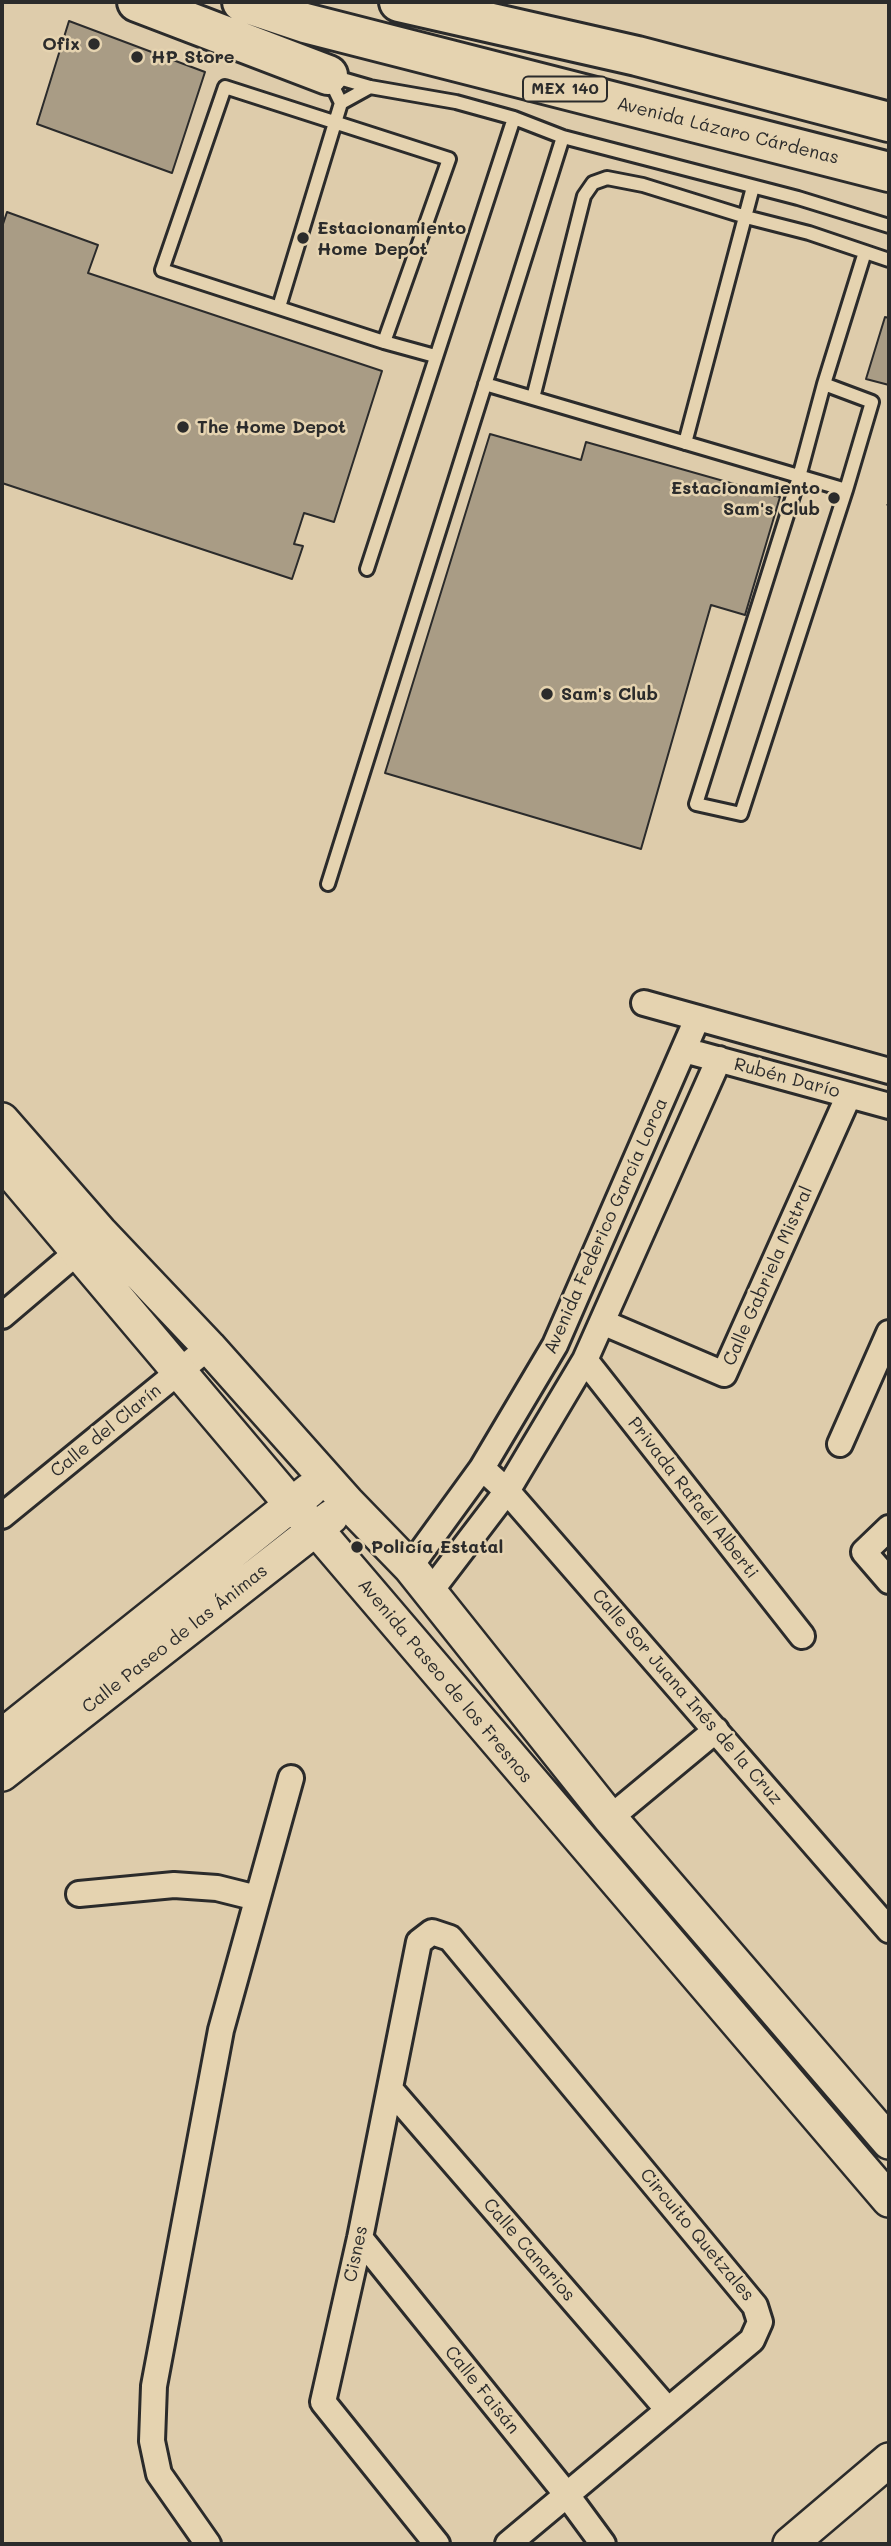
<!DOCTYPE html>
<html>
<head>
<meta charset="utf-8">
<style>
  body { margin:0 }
  #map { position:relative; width:891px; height:2546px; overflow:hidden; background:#deccab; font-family:Mali,sans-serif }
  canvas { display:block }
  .frame { position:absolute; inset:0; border:4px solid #2b2b2b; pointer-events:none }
</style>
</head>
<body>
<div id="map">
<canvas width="891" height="2546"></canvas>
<div class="frame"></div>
</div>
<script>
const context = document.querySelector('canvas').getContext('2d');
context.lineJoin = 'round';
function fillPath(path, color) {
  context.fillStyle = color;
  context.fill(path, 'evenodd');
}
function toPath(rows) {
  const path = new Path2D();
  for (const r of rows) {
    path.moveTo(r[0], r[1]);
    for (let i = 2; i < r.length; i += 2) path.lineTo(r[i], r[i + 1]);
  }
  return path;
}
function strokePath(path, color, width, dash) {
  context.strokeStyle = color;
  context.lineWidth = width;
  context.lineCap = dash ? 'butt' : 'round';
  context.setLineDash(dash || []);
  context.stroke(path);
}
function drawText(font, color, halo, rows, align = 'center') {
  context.font = font + ' Mali,sans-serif';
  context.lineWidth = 5;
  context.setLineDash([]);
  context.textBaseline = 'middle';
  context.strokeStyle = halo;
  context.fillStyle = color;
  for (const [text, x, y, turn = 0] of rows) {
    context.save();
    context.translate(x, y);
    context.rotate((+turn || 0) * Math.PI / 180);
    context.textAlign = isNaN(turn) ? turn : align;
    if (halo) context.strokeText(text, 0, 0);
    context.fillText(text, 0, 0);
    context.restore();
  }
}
const building = toPath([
  [69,21,205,72,172,173,37,124,69,21],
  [7,212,98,245,88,273,382,371,334,522,304,513,294,544,303,546,292,579,2,483,2,227,7,212],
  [885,317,889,318,889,385,866,379,885,317],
  [490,434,581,460,586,442,780,497,745,615,711,605,641,849,385,773,490,434]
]);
const path = toPath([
  [887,506,889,505]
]);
const lane = toPath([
  [332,76,370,87,456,102,514,118,563,137,798,198,889,226],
  [341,103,370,87],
  [279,307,341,103,329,78],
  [384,342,449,159,225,87,162,270,384,342,435,356],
  [485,384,846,490],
  [824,384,872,402,846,490,741,814,696,804,799,477,824,384,865,252],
  [533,398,584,196,593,183,607,178,643,185,746,217,809,233,889,260],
  [685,443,753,187],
  [367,569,514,118],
  [328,884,563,137]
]);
const street = toPath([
  [644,1003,889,1071],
  [684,1050,889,1106],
  [2,1316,89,1242],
  [602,1322,724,1374,849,1095],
  [585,1360,802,1636],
  [840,1444,889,1333],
  [482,1468,507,1491,889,1930],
  [2,1516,209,1347],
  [889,1528,864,1552,889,1581],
  [410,1567,482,1468,555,1345,697,1019],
  [430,1592,507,1491,585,1360,719,1059],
  [610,1818,716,1730],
  [79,1894,174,1885,217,1888,257,1898],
  [390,2089,668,2410],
  [360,2238,567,2495,603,2544],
  [208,2544,159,2474,152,2441,154,2386,221,2030,291,1778],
  [437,2544,323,2402,360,2238,419,1942,432,1932,450,1938,755,2306,760,2322,752,2340,508,2544]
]);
const secondary = toPath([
  [2,1120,100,1232,209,1347,347,1502,410,1567,610,1818,889,2142],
  [2,1162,291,1504,316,1529,889,2200],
  [2,1736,310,1490],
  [2,1774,331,1517],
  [790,2544,889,2460]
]);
const highway = toPath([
  [137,2,328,75],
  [242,2,305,23,889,172],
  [399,2,637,56,889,122]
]);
const markers = [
  [94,44,7,"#2b2b2b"],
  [137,57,7,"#2b2b2b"],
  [303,238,7,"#2b2b2b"],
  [183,427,7,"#2b2b2b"],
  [834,498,7,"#2b2b2b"],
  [547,694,7,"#2b2b2b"],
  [357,1547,7,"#2b2b2b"]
];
const shields = [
  [565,89,84]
];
const shieldNames = [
  ["MEX 140",565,89]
];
const poiNames = [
  ["Ofix",80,44,"right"],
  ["HP Store",151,57],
  ["Estacionamiento",317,228],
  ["Home Depot",317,249],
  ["The Home Depot",197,427],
  ["Estacionamiento",820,488,"right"],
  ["Sam's Club",820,509,"right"],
  ["Sam's Club",561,694],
  ["Policía Estatal",371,1547]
];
const streetNames = [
  ["Avenida Lázaro Cárdenas",728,131,14],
  ["Rubén Darío",787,1078,15],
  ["Avenida Federico García Lorca",606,1226,-66],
  ["Calle Gabriela Mistral",768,1276,-66],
  ["Calle del Clarín",106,1431,-39],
  ["Privada Rafaél Alberti",693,1498,52],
  ["Calle Paseo de las Ánimas",175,1639,-38],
  ["Avenida Paseo de los Fresnos",445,1681,50],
  ["Calle Sor Juana Inés de la Cruz",687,1697,49],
  ["Circuito Quetzales",697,2235,50],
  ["Calle Canarios",529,2250,49],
  ["Cisnes",356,2254,-78],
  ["Calle Faisán",482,2390,51]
];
fillPath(building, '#a99c85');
strokePath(building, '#2b2b2b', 2);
strokePath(lane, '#2b2b2b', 18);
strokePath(street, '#2b2b2b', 30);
strokePath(secondary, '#2b2b2b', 38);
strokePath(highway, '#2b2b2b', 44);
strokePath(path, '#2b2b2b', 3.5, [7, 5]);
strokePath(lane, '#e5d3b0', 12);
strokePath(street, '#e5d3b0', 24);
strokePath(secondary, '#e5d3b0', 33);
strokePath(highway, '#e5d3b0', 38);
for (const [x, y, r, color] of markers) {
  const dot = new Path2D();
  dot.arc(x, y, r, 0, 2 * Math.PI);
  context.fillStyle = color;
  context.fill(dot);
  strokePath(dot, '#e5d3b0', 2.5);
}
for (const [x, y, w] of shields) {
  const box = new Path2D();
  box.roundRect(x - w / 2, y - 12.5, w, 25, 5);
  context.fillStyle = '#e5d3b0';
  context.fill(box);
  strokePath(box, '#2b2b2b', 2);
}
drawText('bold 16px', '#2b2b2b', null, shieldNames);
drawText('bold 18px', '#2b2b2b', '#e5d3b0', poiNames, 'left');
drawText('18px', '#2b2b2b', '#e5d3b0', streetNames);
</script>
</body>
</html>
